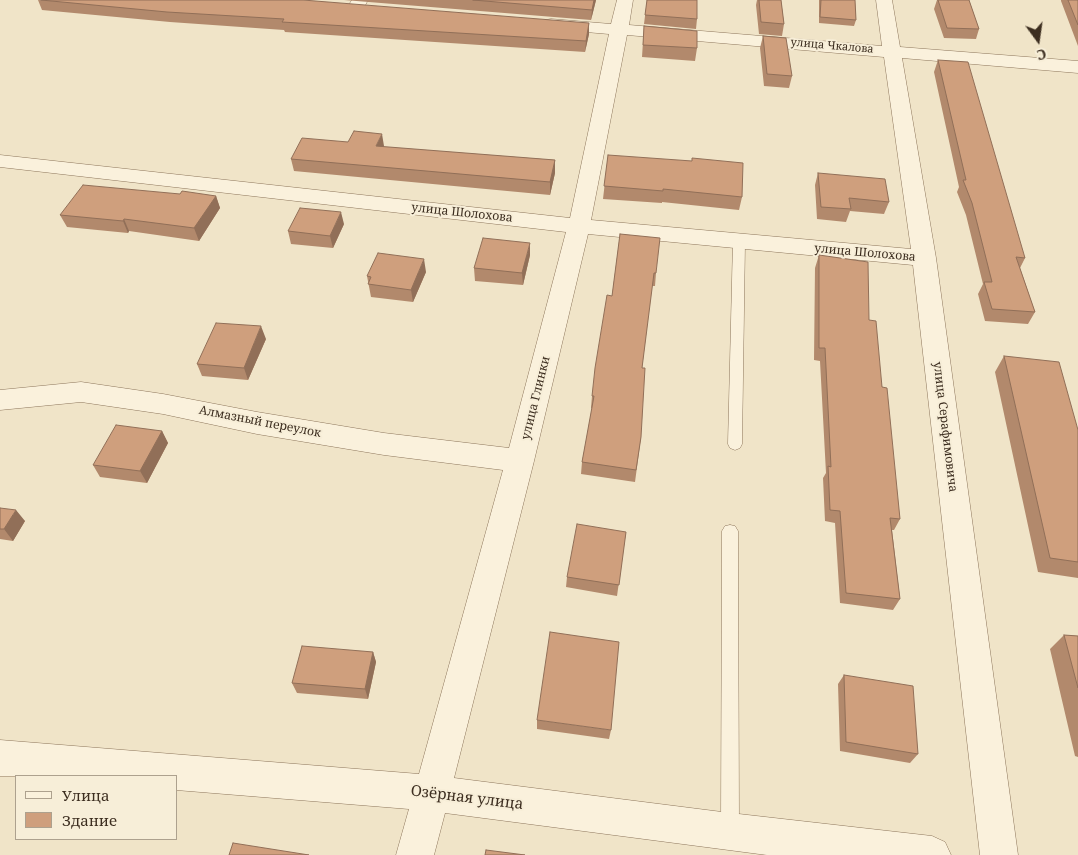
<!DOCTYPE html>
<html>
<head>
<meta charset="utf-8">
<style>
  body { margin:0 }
  #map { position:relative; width:1078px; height:855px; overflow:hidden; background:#f0e4c8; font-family:"Noto Serif",serif }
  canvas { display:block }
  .legend { position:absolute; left:15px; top:775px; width:162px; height:65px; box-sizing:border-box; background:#f7eed8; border:1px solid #ada18e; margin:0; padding:6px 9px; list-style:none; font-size:15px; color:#3d2e20 }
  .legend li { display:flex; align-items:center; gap:10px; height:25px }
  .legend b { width:25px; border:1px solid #ada18e }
  .north { position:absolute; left:1013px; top:15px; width:50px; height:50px; -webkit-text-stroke:4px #f7eed8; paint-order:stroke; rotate:166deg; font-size:14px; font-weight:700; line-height:20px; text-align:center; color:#3d2e20 }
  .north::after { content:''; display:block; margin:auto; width:18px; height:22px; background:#3d2e20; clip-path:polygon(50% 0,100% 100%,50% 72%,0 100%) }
</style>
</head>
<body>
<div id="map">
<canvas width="1078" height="855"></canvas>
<ul class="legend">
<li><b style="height:6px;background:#faf1dc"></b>Улица</li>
<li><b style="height:14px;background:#cf9f7d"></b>Здание</li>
</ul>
<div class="north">С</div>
</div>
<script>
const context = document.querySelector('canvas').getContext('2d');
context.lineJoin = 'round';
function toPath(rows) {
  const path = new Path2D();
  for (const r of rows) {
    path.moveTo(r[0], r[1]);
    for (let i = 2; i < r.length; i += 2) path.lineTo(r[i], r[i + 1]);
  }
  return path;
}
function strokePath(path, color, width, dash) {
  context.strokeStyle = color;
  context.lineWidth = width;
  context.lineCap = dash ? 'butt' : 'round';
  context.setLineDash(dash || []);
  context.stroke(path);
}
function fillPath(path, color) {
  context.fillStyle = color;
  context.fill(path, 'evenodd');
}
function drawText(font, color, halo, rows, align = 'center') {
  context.font = font + ' "Noto Serif",serif';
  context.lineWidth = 4;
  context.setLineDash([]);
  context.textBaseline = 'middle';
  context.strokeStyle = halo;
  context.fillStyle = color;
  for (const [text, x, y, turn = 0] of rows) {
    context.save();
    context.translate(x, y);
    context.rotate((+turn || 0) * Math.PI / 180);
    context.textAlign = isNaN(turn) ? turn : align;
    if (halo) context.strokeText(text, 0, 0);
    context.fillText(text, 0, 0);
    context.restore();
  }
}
const service = toPath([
  [739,237,745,241,742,444,740,448,735,450,730,448,728,444,733,241,739,237],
  [730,525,735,526,738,531,739,831,737,838,730,840,723,838,721,831,722,531,725,526,730,525]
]);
const minor = toPath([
  [352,0,368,0,361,13,355,14,349,13,346,9,352,0],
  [617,0,633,0,629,25,882,46,876,0,892,0,900,47,1078,61,1078,73,902,58,936,258,1018,855,980,855,913,265,588,234,534,461,454,778,730,813,932,836,945,842,951,855,767,855,445,813,434,855,396,855,409,809,176,790,176,776,0,776,0,740,419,774,503,470,384,455,257,434,163,414,81,402,0,410,0,390,81,382,163,394,257,412,384,433,509,448,566,232,0,167,0,155,570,218,609,34,551,29,545,28,542,24,545,20,551,19,611,24,617,0],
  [627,35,884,57,911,249,591,220,627,35]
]);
const wall = toPath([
  [38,0,589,23,589,34,585,52,285,32,284,30,170,22,42,10],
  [344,0,596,0,591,20],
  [647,0,697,19,696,29,644,24],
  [757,0,781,0,784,24,782,36,759,34,756,5],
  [819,0,855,0,856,20,854,26,819,23],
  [937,0,969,0,979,29,976,39,944,38,934,9],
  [1061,0,1078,0,1078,46,1061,1],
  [644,26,697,48,695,61,642,57],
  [763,36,792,76,789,88,764,86,760,48],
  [938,60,1025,258,1020,268,1035,312,1028,324,985,321,978,294,983,284,966,215,957,192,959,187,934,72],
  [384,146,384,147,555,160,555,173,550,195,294,171,291,159],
  [608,155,742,197,739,210,662,202,662,203,603,199],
  [818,173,889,202,884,214,850,211,846,222,817,219,815,185],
  [180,194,216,196,220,208,199,241,129,231,128,233,67,227,60,215],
  [344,224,333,248,291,244,288,231],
  [620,234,656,273,655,286,652,286,642,368,641,437,635,482,581,474,582,462,592,408,591,408,592,396,612,296],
  [530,255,523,285,475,281,474,268],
  [819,255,869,320,882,387,900,519,894,530,892,530,900,599,893,610,840,603,835,523,825,521,823,478,826,473,820,361,814,360,815,268],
  [426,272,413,302,371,297,367,276],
  [266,339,248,380,202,376,197,364],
  [1004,356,1078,430,1078,578,1038,572,995,372],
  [162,431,168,443,147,483,100,477,93,465],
  [0,508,25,521,13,541,0,539],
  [626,532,617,596,566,587,567,577],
  [1064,635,1078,636,1078,757,1075,756,1050,649],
  [373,652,376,662,368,699,297,693,292,683],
  [844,675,918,754,910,763,840,751,838,684],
  [537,720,611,730,609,739,537,729]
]);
const shadedWall = toPath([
  [594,0,596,0,591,20,592,10],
  [589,23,589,34,585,52,586,41],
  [382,134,384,146,378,159,376,146],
  [555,160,555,173,550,195,550,182],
  [216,196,220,208,199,241,194,228],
  [341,212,344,224,333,248,330,236],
  [124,219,129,231,128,233,123,221],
  [530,243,530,255,523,285,522,273],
  [424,259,426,272,413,302,411,290],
  [261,326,266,339,248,380,244,368],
  [162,431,168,443,147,483,140,471],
  [16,510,25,521,13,541,4,529],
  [373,652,376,662,368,699,365,689]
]);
const building = toPath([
  [41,0,303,0,589,23,586,41,282,22,284,19,167,12,41,0],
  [473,0,594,0,592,10,473,0],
  [647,0,697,0,697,19,645,15,647,0],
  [759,0,781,0,784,24,761,22,759,0],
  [821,0,855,0,856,20,820,17,821,0],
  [938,0,969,0,979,29,947,28,938,0],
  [1068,0,1078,0,1078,25,1068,0],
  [644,26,697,31,697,48,643,45,644,26],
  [763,36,786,38,792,76,767,74,763,36],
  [938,60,968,62,1025,258,1016,257,1035,312,992,309,984,282,992,282,972,203,963,180,966,180,938,60],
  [354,131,382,134,376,146,555,160,550,182,291,159,302,138,348,142,354,131],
  [608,155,692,161,692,158,743,163,742,197,663,189,663,191,604,186,608,155],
  [818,173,885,179,889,202,849,198,851,209,821,207,818,173],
  [83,185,180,194,182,191,216,196,194,228,124,219,123,221,60,215,83,185],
  [300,208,341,212,330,236,288,231,300,208],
  [620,234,660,238,656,273,654,273,642,368,645,368,641,437,636,470,582,462,594,396,592,396,595,368,607,295,612,296,620,234],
  [483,238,530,243,522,273,474,268,483,238],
  [378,253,424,259,411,290,368,284,371,277,367,276,378,253],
  [819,255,868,262,869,320,876,321,882,387,887,388,900,519,890,518,900,599,846,593,840,511,830,510,828,466,831,467,825,348,819,348,819,255],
  [216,323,261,326,244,368,197,364,216,323],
  [1004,356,1059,362,1078,430,1078,562,1050,558,1004,356],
  [116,425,162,431,140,471,93,465,116,425],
  [0,508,16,510,4,529,0,529,0,508],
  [577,524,626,532,619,585,567,577,577,524],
  [550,632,619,642,611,730,537,720,550,632],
  [1064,635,1078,636,1078,688,1064,635],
  [302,646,373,652,365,689,292,683,302,646],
  [844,675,913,686,918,754,846,742,844,675],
  [233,843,309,855,229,855,233,843],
  [486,850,525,855,485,855,486,850]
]);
const farStreetnames = [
  ["улица Чкалова",832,46,5]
];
const streetNames = [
  ["улица Шолохова",462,213,6],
  ["улица Шолохова",865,253,5],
  ["улица Глинки",536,398,-76],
  ["Алмазный переулок",260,422,11],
  ["улица Серафимовича",945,427,83]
];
const nearStreetnames = [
  ["Озёрная улица",467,798,7]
];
strokePath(service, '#8d765c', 1);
strokePath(minor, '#8d765c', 1);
fillPath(service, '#faf1dc');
fillPath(minor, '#faf1dc');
fillPath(wall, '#b2896c');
fillPath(shadedWall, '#916f58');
fillPath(building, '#cf9f7d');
strokePath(building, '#916f58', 1);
drawText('11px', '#3d2e20', '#f7eed8', farStreetnames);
drawText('12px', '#3d2e20', '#f7eed8', streetNames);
drawText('15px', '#3d2e20', '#f7eed8', nearStreetnames);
</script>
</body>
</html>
